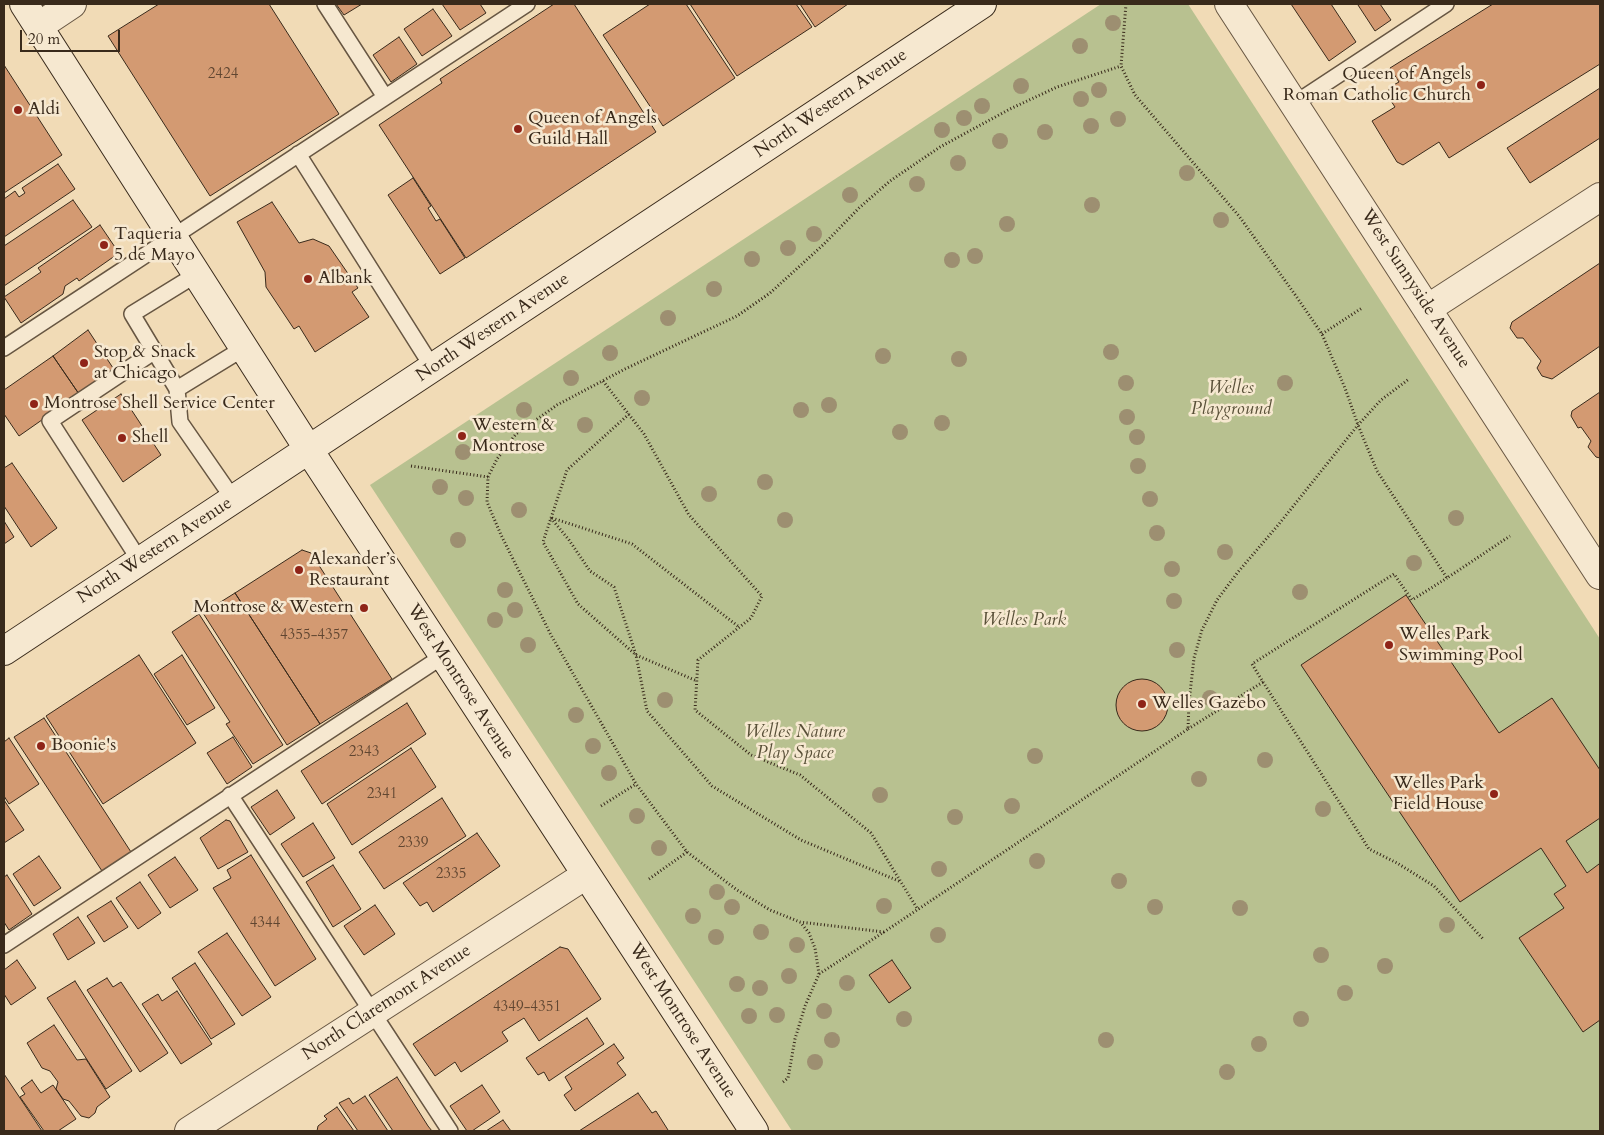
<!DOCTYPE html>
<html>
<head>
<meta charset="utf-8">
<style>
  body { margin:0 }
  #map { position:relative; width:1604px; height:1135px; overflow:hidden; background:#f1dbb6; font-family:Cardo,serif }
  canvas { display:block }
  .frame { position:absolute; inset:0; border:5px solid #392a1b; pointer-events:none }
  .scale { position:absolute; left:20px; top:30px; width:100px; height:22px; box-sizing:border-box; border:2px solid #392a1b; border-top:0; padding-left:6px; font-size:15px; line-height:18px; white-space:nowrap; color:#392a1b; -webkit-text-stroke:4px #f6e8d0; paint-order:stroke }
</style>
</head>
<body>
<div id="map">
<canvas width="1604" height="1135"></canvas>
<div class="frame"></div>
<div class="scale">20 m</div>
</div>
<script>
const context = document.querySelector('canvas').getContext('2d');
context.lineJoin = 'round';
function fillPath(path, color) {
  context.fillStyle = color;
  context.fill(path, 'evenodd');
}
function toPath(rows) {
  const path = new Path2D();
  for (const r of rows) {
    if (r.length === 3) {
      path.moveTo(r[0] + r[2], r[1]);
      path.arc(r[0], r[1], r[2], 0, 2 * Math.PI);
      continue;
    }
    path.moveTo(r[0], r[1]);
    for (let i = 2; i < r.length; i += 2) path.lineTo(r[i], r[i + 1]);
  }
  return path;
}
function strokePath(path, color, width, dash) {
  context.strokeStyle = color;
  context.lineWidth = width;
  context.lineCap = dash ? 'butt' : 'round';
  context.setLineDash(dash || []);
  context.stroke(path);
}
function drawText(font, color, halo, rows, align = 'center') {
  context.font = font + ' Cardo,serif';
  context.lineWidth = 5;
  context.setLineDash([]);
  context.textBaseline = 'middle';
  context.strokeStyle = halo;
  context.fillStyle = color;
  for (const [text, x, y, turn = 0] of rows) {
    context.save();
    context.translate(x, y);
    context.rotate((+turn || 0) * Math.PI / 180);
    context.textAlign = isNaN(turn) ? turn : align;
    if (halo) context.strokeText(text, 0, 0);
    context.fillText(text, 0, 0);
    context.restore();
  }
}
const green = toPath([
  [1101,4,1188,4,1600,639,1600,1131,792,1131,370,485]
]);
const building = toPath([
  [159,4,269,4,339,114,210,196,108,36,159,4],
  [336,4,362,4,344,15,336,4],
  [442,4,480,4,486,13,460,30,442,4],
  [554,4,574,4,656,132,466,258,379,125,442,83,440,79,554,4],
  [650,4,686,4,735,78,663,126,603,35,650,4],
  [690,4,796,4,812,27,737,76,690,4],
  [800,4,848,4,815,27,800,4],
  [1291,4,1331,4,1356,42,1329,61,1291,4],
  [1359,4,1380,4,1391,20,1375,31,1358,5,1359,4],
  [1493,4,1600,4,1600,64,1449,158,1439,142,1403,165,1397,162,1372,121,1395,107,1387,95,1390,87,1399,82,1390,68,1493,4],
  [433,9,452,36,422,56,404,29,433,9],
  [399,37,417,64,391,82,373,55,399,37],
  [4,65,62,155,4,193,4,65],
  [1600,88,1600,138,1530,183,1507,148,1600,88],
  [58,164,75,189,4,237,4,199,15,191,19,197,25,193,22,188,58,164],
  [413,178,431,206,428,208,436,221,440,219,465,258,440,274,388,195,413,178],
  [73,200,92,227,4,286,4,246,73,200],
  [272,202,299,243,313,239,329,246,358,288,352,292,369,317,315,352,299,326,294,329,266,287,265,272,237,222,272,202],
  [100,225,119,253,79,281,77,278,65,286,63,294,21,323,4,297,41,272,38,268,100,225],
  [1600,263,1600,346,1552,379,1542,376,1537,368,1541,361,1523,338,1517,338,1510,328,1512,322,1600,263],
  [88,330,115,371,79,394,53,356,88,330],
  [53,356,79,394,19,436,4,414,4,390,53,356],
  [1600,392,1600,458,1596,457,1588,447,1591,441,1581,427,1578,428,1571,416,1572,411,1600,392],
  [121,394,161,455,123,482,82,420,121,394],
  [12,463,57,528,31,547,4,506,4,468,12,463],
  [4,521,14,537,4,544,4,521],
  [302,550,311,553,392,679,320,724,235,593,302,550],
  [235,593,320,724,287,745,203,613,235,593],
  [1406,595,1499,733,1552,698,1600,770,1600,818,1566,841,1587,873,1599,864,1600,867,1600,1020,1583,1032,1519,938,1564,908,1554,894,1566,886,1541,848,1460,902,1301,665,1406,595],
  [199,614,283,745,253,764,226,724,230,722,172,632,199,614],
  [139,655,196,743,103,804,46,716,139,655],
  [182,655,215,708,187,725,154,674,182,655],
  [1142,705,26],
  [407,703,426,734,322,804,301,771,407,703],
  [44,718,131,852,102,871,14,737,44,718],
  [233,737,252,767,227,784,207,753,233,737],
  [9,738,39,784,9,804,4,796,4,742,9,738],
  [411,748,436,787,352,845,327,804,411,748],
  [277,790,295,818,270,835,251,807,277,790],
  [442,798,466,836,384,889,359,852,442,798],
  [4,800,24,830,4,843,4,800],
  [226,820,230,821,248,852,218,869,200,838,226,820],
  [313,823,335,858,303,877,281,844,313,823],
  [477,833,500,866,433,912,427,902,420,906,403,883,477,833],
  [251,855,316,959,275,986,213,888,231,878,227,870,251,855],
  [39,856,61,888,34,906,13,874,39,856],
  [175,857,198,890,170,908,148,875,175,857],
  [333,865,361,909,333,927,306,882,333,865],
  [7,875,32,914,9,930,4,922,4,877,7,875],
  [140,882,161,913,138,929,116,898,140,882],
  [111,901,128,927,104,942,87,916,111,901],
  [375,905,395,934,364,955,344,926,375,905],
  [78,917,95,943,68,960,53,934,78,917],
  [227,933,271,997,242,1016,198,952,227,933],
  [560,947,568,949,601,999,539,1041,524,1018,502,1032,508,1041,461,1072,455,1062,435,1076,413,1044,560,947],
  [17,960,36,988,11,1005,4,994,4,970,17,960],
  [892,960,911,988,889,1003,869,975,892,960],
  [195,963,235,1024,211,1039,172,978,195,963],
  [107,978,113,987,121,982,168,1053,140,1072,87,990,107,978],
  [75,981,132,1071,106,1089,47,998,75,981],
  [177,991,212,1044,181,1064,142,1004,158,994,162,1001,177,991],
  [587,1018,604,1044,549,1081,544,1072,538,1075,526,1058,587,1018],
  [54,1025,77,1060,86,1059,110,1097,97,1107,95,1113,89,1118,81,1116,69,1101,63,1099,56,1089,58,1082,50,1071,42,1068,27,1043,54,1025],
  [614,1044,624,1058,617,1063,626,1075,575,1111,564,1095,572,1089,565,1077,614,1044],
  [4,1074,42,1131,4,1131,4,1074],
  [397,1077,428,1126,432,1131,393,1131,369,1095,397,1077],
  [32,1080,41,1093,53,1085,76,1119,58,1131,44,1131,20,1097,25,1094,21,1088,32,1080],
  [482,1085,500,1112,472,1131,467,1131,450,1106,482,1085],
  [638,1093,652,1113,656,1111,668,1130,667,1131,579,1131,638,1093],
  [365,1096,388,1131,358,1131,339,1103,349,1098,353,1104,365,1096],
  [337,1107,354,1131,317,1131,318,1126,327,1119,324,1116,337,1107],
  [503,1120,511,1131,486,1131,503,1120]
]);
const path = toPath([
  [1126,4,1121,66,1135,95,1239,216,1296,296,1322,334,1345,388,1358,425,1377,471,1447,578,1510,536],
  [1322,334,1362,308],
  [603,381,644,434,689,515,762,596,751,618,698,660,695,710,751,755,800,775,871,833,918,910],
  [629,414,567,470,543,542,578,604,636,655,697,681],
  [411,466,488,477],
  [551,518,569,540,590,571,614,587,636,655,647,711,712,786,801,840,901,882],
  [552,518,632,544,739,627],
  [1263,682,1369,849,1397,863,1434,886,1484,940],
  [1188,729,1263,682,1252,664,1394,574,1412,600,1447,578],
  [601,806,636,784],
  [649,879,687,852],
  [884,932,800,922,770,910,737,890,687,852,636,784,551,635,501,535,487,502,488,477,497,459,516,434,557,405,625,369,737,316,770,293,823,245,859,208,890,181,940,147,1010,109,1057,87,1121,66],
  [819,974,884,932,1188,729,1189,702,1194,658,1202,630,1217,600,1238,572,1279,524,1358,425,1381,400,1409,379],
  [783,1082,788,1078,795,1039,805,1006,819,974,815,948,809,933,801,923]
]);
const service = toPath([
  [325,4,385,97],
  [1294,104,1446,4],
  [298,154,433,368],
  [197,274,132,314,177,389,244,348],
  [4,348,527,4],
  [177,389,180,422,234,500],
  [140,561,50,421,155,351],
  [230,795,450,1131],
  [4,945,443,656]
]);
const minor = toPath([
  [1229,4,1600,575],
  [39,26,72,4],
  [1427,309,1600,197],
  [189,1131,586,875]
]);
const secondary = toPath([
  [24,4,309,450,754,1131],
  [4,651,982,4]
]);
const trees = [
  [1113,23],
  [1080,46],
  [1021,86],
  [1099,90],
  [1081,99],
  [982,106],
  [964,118],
  [1118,119],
  [1091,126],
  [942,130],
  [1045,132],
  [1000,141],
  [958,163],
  [1187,173],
  [917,184],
  [850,195],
  [1092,205],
  [1221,220],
  [1007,224],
  [814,234],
  [788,248],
  [975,256],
  [752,259],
  [952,260],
  [714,289],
  [668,318],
  [1111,352],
  [610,353],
  [883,356],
  [959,359],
  [571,378],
  [1126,383],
  [1285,383],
  [642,398],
  [829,405],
  [524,410],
  [801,410],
  [1127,417],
  [942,423],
  [585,425],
  [900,432],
  [1137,437],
  [463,452],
  [1138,466],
  [765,482],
  [440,487],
  [709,494],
  [466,498],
  [1150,499],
  [519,510],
  [1456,518],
  [785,520],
  [1157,533],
  [458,540],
  [1225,552],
  [1414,563],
  [1172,569],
  [505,590],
  [1300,592],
  [1174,601],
  [515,610],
  [495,620],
  [528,645],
  [1177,650],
  [1210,698],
  [665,700],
  [576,715],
  [593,746],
  [1035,756],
  [1265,760],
  [609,773],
  [1199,779],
  [880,795],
  [1012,806],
  [1323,809],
  [637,816],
  [955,817],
  [659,848],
  [1037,861],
  [939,869],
  [1119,881],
  [717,892],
  [884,906],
  [732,907],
  [1155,907],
  [1240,908],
  [693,916],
  [1447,925],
  [761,932],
  [938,935],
  [716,937],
  [797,945],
  [1321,955],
  [1385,966],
  [789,976],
  [847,983],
  [737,984],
  [760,988],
  [1345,993],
  [824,1011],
  [777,1015],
  [749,1016],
  [904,1019],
  [1301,1019],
  [832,1040],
  [1106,1040],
  [1259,1044],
  [815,1062],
  [1227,1072]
];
const markers = [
  [1481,85,5,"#8f2418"],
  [18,110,5,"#8f2418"],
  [518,129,5,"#8f2418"],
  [104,245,5,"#8f2418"],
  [308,279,5,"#8f2418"],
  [84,363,5,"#8f2418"],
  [34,404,5,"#8f2418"],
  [462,436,5,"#8f2418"],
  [122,438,5,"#8f2418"],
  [299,570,5,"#8f2418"],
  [364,608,5,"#8f2418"],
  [1389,645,5,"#8f2418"],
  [1142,704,5,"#8f2418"],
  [41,746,5,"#8f2418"],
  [1494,794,5,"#8f2418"]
];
const numberNames = [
  ["2424",223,75],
  ["4355-4357",314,636],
  ["2343",364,753],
  ["2341",382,795],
  ["2339",413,844],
  ["2335",451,875],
  ["4344",265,924],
  ["4349-4351",527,1008]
];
const poiNames = [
  ["Queen of Angels",1471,75,"right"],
  ["Roman Catholic Church",1471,96,"right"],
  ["Aldi",28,110],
  ["Queen of Angels",528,119],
  ["Guild Hall",528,140],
  ["Taqueria",114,235],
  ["5 de Mayo",114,256],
  ["Albank",318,279],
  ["Stop & Snack",94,353],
  ["at Chicago",94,374],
  ["Montrose Shell Service Center",44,404],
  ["Western &",472,426],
  ["Montrose",472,447],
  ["Shell",132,438],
  ["Alexander’s",309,560],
  ["Restaurant",309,581],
  ["Montrose & Western",354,608,"right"],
  ["Welles Park",1399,635],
  ["Swimming Pool",1399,656],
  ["Welles Gazebo",1152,704],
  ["Boonie's",51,746],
  ["Welles Park",1484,784,"right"],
  ["Field House",1484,805,"right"]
];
const streetNames = [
  ["North Western Avenue",831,104,-34],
  ["West Sunnyside Avenue",1415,289,57],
  ["North Western Avenue",493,328,-34],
  ["North Western Avenue",155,551,-33],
  ["West Montrose Avenue",460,682,57],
  ["North Claremont Avenue",387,1003,-33],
  ["West Montrose Avenue",682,1021,57]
];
const parkNames = [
  ["Welles",1231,389],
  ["Playground",1231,410],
  ["Welles Park",1024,621],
  ["Welles Nature",795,733],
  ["Play Space",795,754]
];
fillPath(green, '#b8c190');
fillPath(building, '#d39a72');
strokePath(building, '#392a1b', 1);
strokePath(service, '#675642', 18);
strokePath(minor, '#675642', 30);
strokePath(secondary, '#392a1b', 30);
strokePath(path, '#392a1b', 3, [1, 2.5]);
strokePath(service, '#f6e8d0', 15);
strokePath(minor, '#f6e8d0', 28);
strokePath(secondary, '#f6e8d0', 28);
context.fillStyle = '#9d8f71';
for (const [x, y] of trees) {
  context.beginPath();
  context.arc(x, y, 8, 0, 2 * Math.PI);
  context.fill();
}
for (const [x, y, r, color] of markers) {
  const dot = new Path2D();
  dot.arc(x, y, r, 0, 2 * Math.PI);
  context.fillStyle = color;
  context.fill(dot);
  strokePath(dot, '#f6e8d0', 2);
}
drawText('15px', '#604631', null, numberNames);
drawText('18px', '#392a1b', '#f6e8d0', poiNames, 'left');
drawText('18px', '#392a1b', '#f6e8d0', streetNames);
drawText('italic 18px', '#595038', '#f6e8d0', parkNames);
</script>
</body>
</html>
